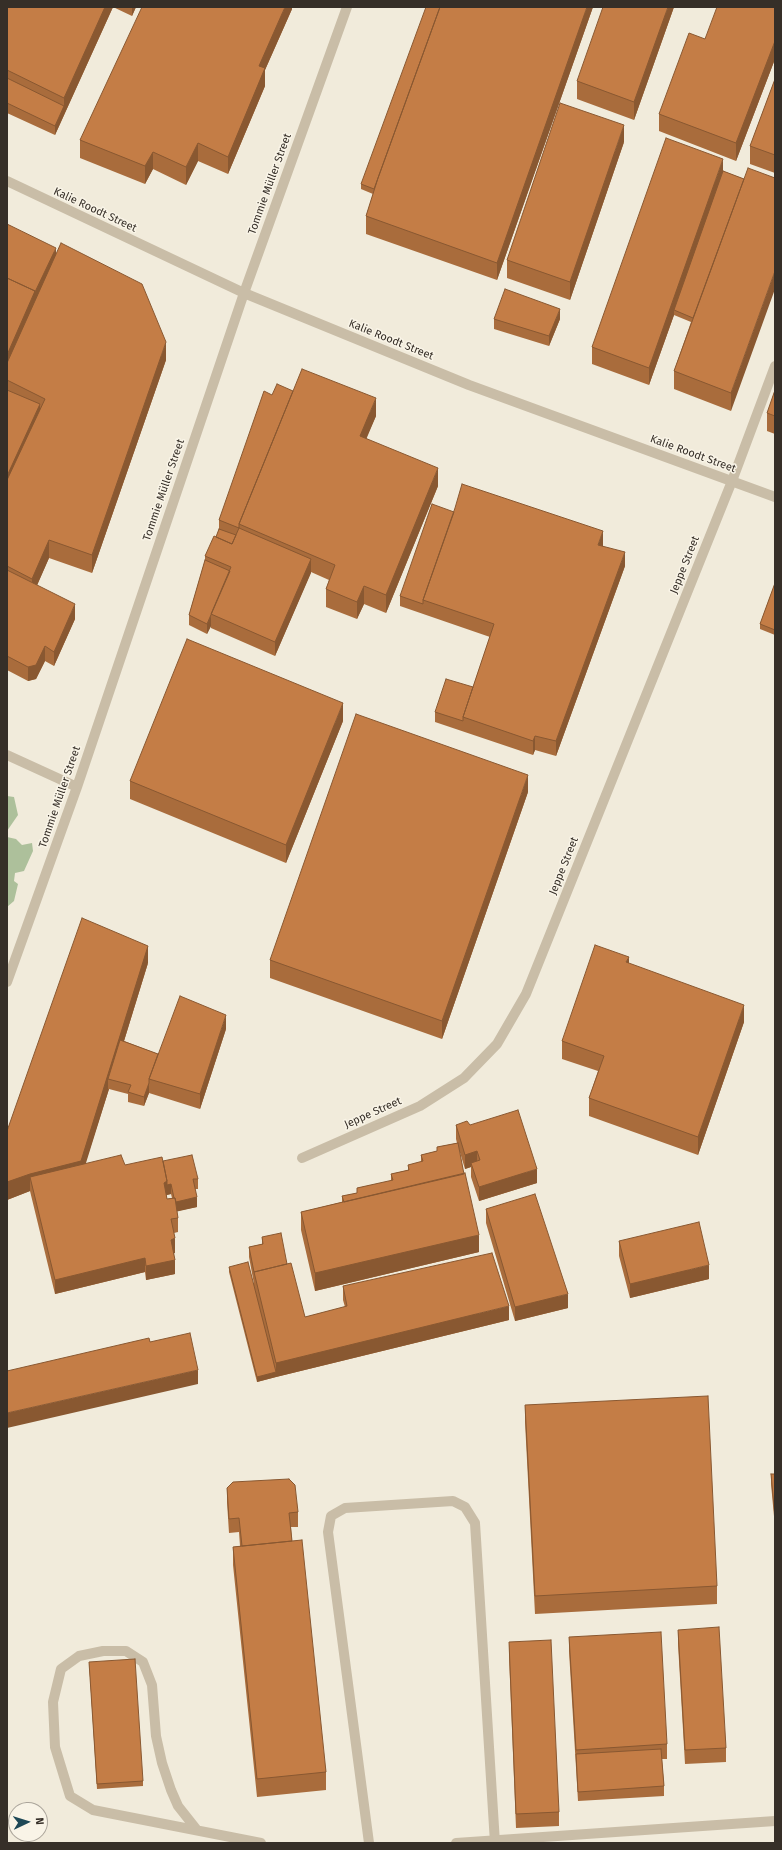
<!DOCTYPE html>
<html>
<head>
<meta charset="utf-8">
<style>
  body { margin:0 }
  #map { position:relative; width:782px; height:1850px; overflow:hidden; background:#f1ebdb; font-family:"Fira Sans",sans-serif }
  canvas { display:block }
  .frame { position:absolute; inset:0; border:8px solid #362f28; pointer-events:none }
  .north { position:absolute; left:8px; top:1802px; width:40px; height:40px; box-sizing:border-box; background:#f9f4e7; border:1px solid #aba59b; border-radius:50%; rotate:86deg; font-size:11px; font-weight:700; line-height:16px; text-align:center; color:#362f28 }
  .north::after { content:''; display:block; margin:auto; width:14px; height:18px; background:#1e4856; clip-path:polygon(50% 0,100% 100%,50% 72%,0 100%) }
</style>
</head>
<body>
<div id="map">
<canvas width="782" height="1850"></canvas>
<div class="frame"></div>
<div class="north">N</div>
</div>
<script>
const context = document.querySelector('canvas').getContext('2d');
context.lineJoin = 'round';
function fillPath(path, color) {
  context.fillStyle = color;
  context.fill(path, 'evenodd');
}
function toPath(rows) {
  const path = new Path2D();
  for (const r of rows) {
    path.moveTo(r[0], r[1]);
    for (let i = 2; i < r.length; i += 2) path.lineTo(r[i], r[i + 1]);
  }
  return path;
}
function strokePath(path, color, width, dash) {
  context.strokeStyle = color;
  context.lineWidth = width;
  context.lineCap = dash ? 'butt' : 'round';
  context.setLineDash(dash || []);
  context.stroke(path);
}
function drawText(font, color, halo, rows, align = 'center') {
  context.font = font + ' "Fira Sans",sans-serif';
  context.lineWidth = 3;
  context.setLineDash([]);
  context.textBaseline = 'middle';
  context.strokeStyle = halo;
  context.fillStyle = color;
  for (const [text, x, y, turn = 0] of rows) {
    context.save();
    context.translate(x, y);
    context.rotate((+turn || 0) * Math.PI / 180);
    context.textAlign = isNaN(turn) ? turn : align;
    if (halo) context.strokeText(text, 0, 0);
    context.fillText(text, 0, 0);
    context.restore();
  }
}
const green = toPath([
  [7,796,14,797,18,815,7,831],
  [7,832,7,837,16,839,22,845,32,843,33,851,24,871,15,873,14,881,18,884,14,901,7,907]
]);
const service = toPath([
  [244,293,347,7],
  [302,1158,420,1106,464,1078,497,1044,526,994,732,481,775,366],
  [197,1830,178,1806,171,1790,162,1763,156,1736,152,1685,143,1662,126,1651,103,1651,79,1656,61,1669,53,1702,55,1747,70,1796,93,1810,261,1843],
  [369,1843,328,1532,331,1516,345,1508,453,1501,465,1507,475,1523,495,1843],
  [456,1843,775,1821]
]);
const minor = toPath([
  [7,181,244,293,469,385,775,497],
  [7,755,77,787],
  [7,982,77,787,244,293]
]);
const wall = toPath([
  [8,7,136,7,132,16,113,7,55,135,7,113,7,9],
  [292,7,292,9,265,70,265,86,228,174,198,161,186,185,153,169,145,184,80,158,80,140],
  [593,7,497,280,366,234,366,216,373,194,361,189,361,184],
  [674,7,634,120,577,99,577,81],
  [775,7,775,59,736,161,659,131,659,114,705,39],
  [775,79,775,173,750,164,750,146],
  [624,142,570,300,507,278,507,260],
  [723,171,744,179,731,411,674,389,674,371,691,322,674,315,649,385,592,364,592,347],
  [7,224,56,253,166,360,92,573,49,558,37,585,75,619,54,666,45,661,36,679,28,681,7,670],
  [494,319,560,319,549,346,494,329],
  [775,390,775,434,767,431,767,413],
  [293,391,376,416,366,438,438,486,386,613,364,604,357,619,326,607,326,589,329,580,311,572,275,656,211,628,211,626,207,634,189,625,189,615,205,560,205,556,216,537,219,529,219,520,272,395],
  [454,512,603,546,625,566,556,756,535,750,533,755,435,722,435,712,473,687,490,637,400,606,400,596],
  [775,583,775,635,760,629,760,624],
  [343,721,286,863,130,799,130,781],
  [528,792,442,1039,270,978,270,960],
  [148,963,124,1041,158,1054,226,1029,200,1109,149,1093,144,1106,128,1102,128,1094,109,1089,85,1164,125,1165,163,1161,198,1179,198,1189,195,1189,197,1207,177,1211,178,1218,178,1232,174,1233,175,1253,174,1253,175,1274,146,1280,145,1272,55,1294,30,1191,7,1200,7,1131],
  [171,1194,172,1198,167,1199,166,1195],
  [629,964,744,1022,698,1155,589,1116,589,1098,598,1071,562,1059,562,1041],
  [456,1125,470,1125,537,1183,479,1201,471,1177,471,1167,465,1169,458,1146,479,1252,315,1291,301,1230,301,1212,342,1202,342,1196,357,1193,357,1188,391,1181,391,1174,408,1170,408,1165,421,1162,421,1155,437,1151,437,1147,457,1143,456,1139],
  [486,1209,568,1308,515,1321,486,1223],
  [262,1237,287,1264,305,1317,345,1307,343,1300,343,1286,509,1320,276,1377,257,1382,229,1272,229,1267,254,1284,249,1257,249,1247,262,1244],
  [619,1241,709,1279,630,1298,619,1256],
  [525,1405,717,1586,717,1604,535,1614,525,1422],
  [771,1474,775,1474,775,1527,771,1484],
  [227,1488,298,1512,298,1527,291,1527,292,1541,326,1772,326,1790,257,1797,233,1565,233,1547,240,1546,239,1532,229,1533,227,1502],
  [678,1630,726,1748,726,1762,685,1764,678,1644],
  [569,1637,667,1744,667,1759,662,1759,664,1786,664,1796,578,1801,569,1651],
  [509,1642,559,1812,559,1826,516,1828,509,1656],
  [89,1662,143,1781,143,1786,97,1789]
]);
const shadedWall = toPath([
  [105,7,113,7,55,135,55,126,64,106,64,98],
  [132,7,136,7,132,16],
  [285,7,292,7,292,9,265,70,265,86,228,174,228,157,259,66],
  [587,7,593,7,497,280,497,263],
  [668,7,674,7,634,120,634,102],
  [775,41,775,59,736,161,736,143],
  [624,125,624,142,570,300,570,282],
  [198,143,198,161,186,185,186,167],
  [153,152,153,169,145,184,145,166],
  [723,159,723,176,674,310,674,315,649,385,649,368],
  [56,248,56,262,35,306,35,292],
  [775,271,775,289,731,411,731,393],
  [35,291,35,309,7,373,7,355],
  [560,309,560,319,549,346,549,336],
  [166,342,166,360,92,573,92,555],
  [376,398,376,416,360,454,360,436],
  [40,404,40,418,7,490,7,476],
  [438,468,438,486,386,613,386,595],
  [603,531,603,546,598,559,598,545],
  [49,540,49,558,32,597,32,579],
  [625,552,625,566,556,756,556,741],
  [311,559,311,573,275,656,275,642],
  [364,586,364,604,357,619,357,602],
  [75,604,75,619,54,666,54,652],
  [211,616,211,626,207,634,207,624],
  [45,646,45,661,36,679,28,681,28,667],
  [343,703,343,721,286,863,286,845],
  [535,736,535,750,533,755,533,741],
  [528,775,528,792,442,1039,442,1021],
  [148,946,148,963,112,1080,108,1079,108,1089,109,1089,81,1179,30,1177,30,1191,7,1200,7,1182],
  [629,957,629,975,626,962],
  [744,1005,744,1022,698,1155,698,1137],
  [226,1015,226,1029,200,1109,200,1094],
  [149,1083,149,1093,144,1106,144,1097],
  [477,1151,477,1165,471,1163,471,1167,465,1169,465,1155],
  [537,1169,537,1183,479,1201,479,1187],
  [167,1181,171,1184,171,1194,167,1195,164,1198,164,1183],
  [197,1197,197,1207,175,1212,175,1202],
  [479,1235,479,1252,315,1291,315,1273],
  [175,1238,175,1253,171,1254,171,1240],
  [145,1258,145,1272,55,1294,55,1280],
  [175,1260,175,1274,146,1280,146,1266],
  [709,1265,709,1279,630,1298,630,1284],
  [568,1294,568,1308,515,1321,515,1307],
  [509,1306,509,1320,276,1377,276,1363],
  [198,1370,198,1384,7,1428,7,1413],
  [276,1372,276,1377,257,1382,257,1377]
]);
const building = toPath([
  [8,7,105,7,64,98,7,70,7,9,8,7],
  [142,7,285,7,259,66,265,68,228,157,198,143,186,167,153,152,145,166,80,140,142,7],
  [426,7,440,7,378,178,374,189,361,184,426,7],
  [440,7,587,7,497,263,366,216,378,178,440,7],
  [603,7,668,7,634,102,577,81,603,7],
  [717,7,775,7,775,41,736,143,659,114,689,33,705,39,717,7],
  [7,78,64,106,55,126,7,103,7,78],
  [775,79,775,155,750,146,775,79],
  [560,103,624,125,570,282,507,260,560,103],
  [666,138,723,159,649,368,592,347,666,138],
  [748,168,775,178,775,271,731,393,674,371,748,168],
  [723,171,744,179,693,318,674,310,723,171],
  [7,224,56,248,35,292,34,292,35,291,7,278,7,224],
  [61,243,142,284,166,342,92,555,49,540,32,579,7,566,7,480,45,399,7,380,7,363,61,243],
  [7,278,35,291,7,355,7,278],
  [505,289,560,309,549,336,494,319,505,289],
  [302,369,376,398,360,436,438,468,386,595,364,586,357,602,326,589,335,565,239,524,302,369],
  [277,384,293,391,239,524,239,528,219,520,264,391,272,395,277,384],
  [7,390,40,404,7,476,7,390],
  [775,390,775,416,767,413,775,390],
  [462,484,603,531,598,545,625,552,556,741,535,736,533,741,463,717,494,624,423,600,455,508,462,484],
  [432,504,454,512,423,600,423,604,400,596,432,504],
  [239,528,311,559,275,642,211,614,231,567,205,556,214,536,232,544,239,528],
  [219,529,236,535,232,544,216,537,219,529],
  [205,560,230,571,207,624,189,615,205,560],
  [7,570,75,604,54,652,45,646,36,665,28,667,7,656,7,570],
  [775,583,775,630,760,624,775,583],
  [187,639,343,703,286,845,130,781,187,639],
  [446,679,473,687,463,717,463,721,435,712,446,679],
  [356,714,528,775,442,1021,270,960,356,714],
  [82,918,148,946,81,1161,30,1174,7,1182,7,1131,82,918],
  [595,945,629,957,626,962,744,1005,698,1137,589,1098,604,1056,562,1041,595,945],
  [180,996,226,1015,200,1094,149,1079,180,996],
  [120,1040,158,1054,149,1079,149,1083,144,1097,128,1092,131,1085,108,1079,120,1040],
  [518,1110,537,1169,479,1187,471,1163,480,1160,477,1151,465,1155,456,1125,467,1121,470,1125,518,1110],
  [458,1143,464,1174,344,1202,342,1196,357,1193,357,1188,393,1180,391,1174,409,1170,408,1165,423,1161,421,1155,437,1151,437,1147,458,1143],
  [121,1155,125,1165,162,1157,167,1181,164,1183,167,1199,175,1198,178,1218,171,1219,175,1238,171,1240,175,1260,146,1266,145,1258,55,1280,30,1177,121,1155],
  [192,1155,198,1179,193,1179,197,1197,176,1202,175,1198,174,1198,171,1184,167,1185,167,1181,163,1161,192,1155],
  [465,1173,479,1235,315,1273,301,1212,465,1173],
  [535,1194,568,1294,515,1307,486,1209,535,1194],
  [699,1222,709,1265,630,1284,619,1241,699,1222],
  [281,1233,287,1264,254,1272,249,1247,263,1244,262,1237,281,1233],
  [492,1253,509,1306,276,1363,254,1272,291,1263,305,1317,347,1306,343,1286,492,1253],
  [248,1262,276,1372,257,1377,229,1267,248,1262],
  [190,1333,198,1370,7,1413,7,1371,149,1338,150,1342,190,1333],
  [708,1396,717,1586,535,1596,525,1405,708,1396],
  [771,1474,775,1474,775,1517,771,1474],
  [289,1479,295,1485,298,1512,289,1513,292,1541,242,1546,239,1518,229,1519,227,1488,233,1482,289,1479],
  [302,1540,326,1772,257,1779,233,1547,302,1540],
  [719,1627,726,1748,685,1750,678,1630,719,1627],
  [661,1632,667,1744,576,1750,569,1637,661,1632],
  [551,1640,559,1812,516,1814,509,1642,551,1640],
  [135,1659,143,1781,97,1784,89,1662,135,1659],
  [661,1749,664,1786,578,1792,576,1754,661,1749]
]);
const streetNames = [
  ["Tommie Müller Street",270,184,-70],
  ["Kalie Roodt Street",95,210,25],
  ["Kalie Roodt Street",391,340,22],
  ["Kalie Roodt Street",693,454,20],
  ["Tommie Müller Street",164,490,-71],
  ["Jeppe Street",685,565,-68],
  ["Tommie Müller Street",60,797,-71],
  ["Jeppe Street",564,866,-68],
  ["Jeppe Street",373,1113,-24]
];
fillPath(green, '#adc09b');
strokePath(service, '#c9bda7', 10);
strokePath(minor, '#c9bda7', 10);
fillPath(wall, '#a96c3c');
fillPath(shadedWall, '#895831');
fillPath(building, '#c47d46');
strokePath(building, '#895831', 1);
drawText('11px', '#362f28', '#f9f4e7', streetNames);
</script>
</body>
</html>
